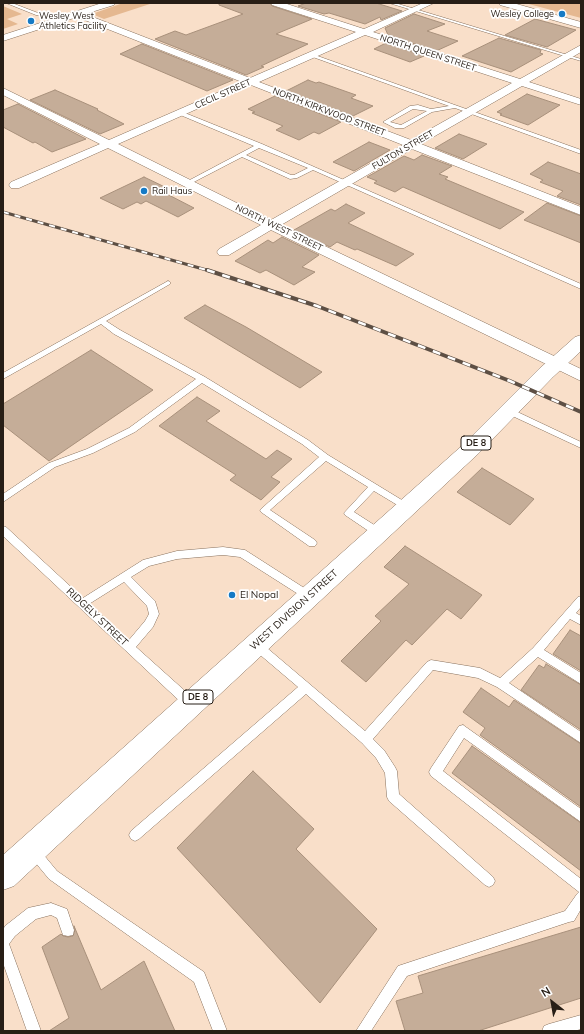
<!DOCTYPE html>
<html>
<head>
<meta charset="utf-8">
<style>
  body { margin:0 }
  #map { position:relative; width:584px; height:1034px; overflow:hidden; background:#f9dfc9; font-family:Mulish,sans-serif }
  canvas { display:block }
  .frame { position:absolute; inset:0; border:4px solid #271e16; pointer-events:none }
  .north { position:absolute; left:532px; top:982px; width:40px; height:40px; -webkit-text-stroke:3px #fff; paint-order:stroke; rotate:329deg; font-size:11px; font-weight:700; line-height:16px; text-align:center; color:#271e16 }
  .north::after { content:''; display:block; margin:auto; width:14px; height:18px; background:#271e16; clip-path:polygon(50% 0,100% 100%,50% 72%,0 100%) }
</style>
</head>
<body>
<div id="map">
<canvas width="584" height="1034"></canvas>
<div class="frame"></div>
<div class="north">N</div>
</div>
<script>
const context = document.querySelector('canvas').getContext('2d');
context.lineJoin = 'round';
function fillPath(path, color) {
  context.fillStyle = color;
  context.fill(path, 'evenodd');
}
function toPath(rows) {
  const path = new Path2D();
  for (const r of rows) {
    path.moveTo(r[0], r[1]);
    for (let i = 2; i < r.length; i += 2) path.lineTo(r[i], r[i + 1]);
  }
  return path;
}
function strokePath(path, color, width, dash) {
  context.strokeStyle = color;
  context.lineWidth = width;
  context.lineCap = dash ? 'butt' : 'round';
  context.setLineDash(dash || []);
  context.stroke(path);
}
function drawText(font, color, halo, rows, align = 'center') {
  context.font = font + ' Mulish,sans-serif';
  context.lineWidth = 3.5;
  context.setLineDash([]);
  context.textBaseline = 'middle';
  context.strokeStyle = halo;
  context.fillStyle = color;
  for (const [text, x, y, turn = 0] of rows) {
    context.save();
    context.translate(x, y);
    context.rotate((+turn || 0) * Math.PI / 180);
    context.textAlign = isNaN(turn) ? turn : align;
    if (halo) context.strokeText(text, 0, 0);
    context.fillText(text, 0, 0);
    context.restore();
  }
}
const green = toPath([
  [123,3,153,3,104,19,92,14],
  [525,3,581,3,581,18],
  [3,6,22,14,7,19,18,24,3,29]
]);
const building = toPath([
  [219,3,270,3,272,6,312,19,276,34,308,44,261,66,264,67,246,75,155,39,175,31,186,35,243,14,219,5,219,3],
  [306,3,376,3,402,11,381,20,380,17,365,24,329,13,324,14,298,6,306,3],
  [414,14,445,24,427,31,458,41,436,51,388,35,385,28,414,14],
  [535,19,576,30,547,47,505,35,535,19],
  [499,38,541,50,540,53,543,54,511,72,462,56,499,38],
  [386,43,424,56,410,62,374,49,386,43],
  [142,44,233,80,207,91,120,54,142,44],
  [308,80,316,83,319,82,356,95,351,98,373,106,353,116,286,91,308,80],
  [55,90,98,109,97,110,124,124,100,134,30,100,55,90],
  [527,94,560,105,528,125,500,115,502,114,497,112,527,94],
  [275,96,341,122,319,134,314,132,299,140,276,130,283,126,252,113,255,112,248,109,275,96],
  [18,104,86,139,52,152,35,142,33,143,3,127,3,110,18,104],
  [459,134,487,144,463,159,435,148,459,134],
  [369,142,390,150,354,171,333,162,369,142],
  [422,155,452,166,439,174,448,177,445,179,524,212,500,229,403,187,395,192,374,183,377,181,367,177,404,156,414,160,422,155],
  [548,162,581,174,581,205,557,196,563,191,540,182,543,180,530,174,548,162],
  [144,177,169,189,163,192,194,208,178,217,146,201,141,204,137,202,123,209,100,198,144,177],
  [547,203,581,216,581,243,524,220,547,203],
  [346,204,365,213,348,223,414,254,396,266,357,249,355,250,337,242,330,247,294,230,331,209,335,211,346,204],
  [282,237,319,255,302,267,315,272,294,285,266,270,260,273,235,261,268,240,273,243,282,237],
  [205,305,246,327,322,372,300,388,184,318,205,305],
  [91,350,153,390,49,461,3,425,3,404,91,350],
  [197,397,220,411,206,421,266,459,277,450,292,459,271,477,280,482,261,500,230,480,236,475,159,426,197,397],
  [482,468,534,499,510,525,457,492,482,468],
  [405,546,482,595,461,619,447,609,412,645,406,640,366,682,341,661,381,621,375,616,409,584,384,567,405,546],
  [570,630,581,636,581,671,553,654,570,630],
  [546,664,581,685,581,730,521,690,539,665,544,668,546,664],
  [481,688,509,707,514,700,581,744,581,807,480,735,485,728,463,712,481,688],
  [472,746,581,823,581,871,452,773,472,746],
  [253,771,314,829,296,849,377,929,320,1003,177,848,253,771],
  [74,926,101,990,144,961,175,1031,49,1031,69,1018,42,947,61,934,63,936,68,937,73,936,75,930,74,926],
  [581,927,581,998,478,1031,405,1031,396,1001,423,993,418,976,581,927]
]);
const service = toPath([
  [6,3,12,3,38,13,48,14,61,20,59,21,46,16,36,15,6,3],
  [389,3,395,3,581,59,581,61,389,3],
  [312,54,581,150,581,154,455,108,432,112,404,128,395,128,383,122,410,106,418,105,431,109,449,106,310,56,312,54],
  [413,109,427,111,401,125,390,122,413,109],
  [180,111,262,144,581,284,581,289,313,170,297,178,290,179,242,157,190,184,186,184,186,182,254,146,178,114,178,112,180,111],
  [259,148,308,168,294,175,291,175,246,155,259,148],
  [168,281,170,282,170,284,106,321,120,330,205,377,308,440,328,455,410,505,411,507,410,509,404,509,374,491,354,512,382,530,384,533,382,536,376,536,345,515,344,513,368,487,326,461,270,510,315,540,317,543,315,546,309,546,261,512,260,510,319,457,302,444,202,383,135,432,93,453,55,467,3,502,3,494,49,463,87,449,129,428,196,379,114,334,101,324,3,379,3,373,168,281],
  [509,408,581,442,581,448,506,413,505,411,509,408],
  [3,526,6,527,83,598,143,560,177,551,223,547,245,550,312,593,314,596,312,599,309,600,306,599,240,557,223,555,177,559,149,566,131,577,155,601,159,614,153,627,136,647,194,699,195,703,194,707,190,708,186,707,3,536,3,526],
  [124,582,147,606,149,614,145,621,129,640,89,604,124,582],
  [581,596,581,607,576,613,581,616,581,625,570,619,544,650,581,673,581,684,538,657,509,683,581,732,581,743,497,687,478,678,433,670,373,739,384,750,395,767,397,771,399,794,493,877,495,881,493,885,489,887,485,885,389,801,387,797,385,773,376,758,362,743,306,694,139,839,135,841,131,839,129,835,131,831,298,687,252,648,251,645,252,642,256,640,260,642,365,731,427,662,431,660,480,668,500,678,533,648,578,597,581,596],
  [463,725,581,809,581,822,464,738,443,771,581,879,581,909,574,921,569,922,407,976,371,1031,356,1031,398,966,565,911,577,894,579,892,431,776,429,772,431,768,459,726,463,725],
  [34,846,38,848,57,871,204,972,227,1031,213,1031,194,982,49,879,30,856,28,852,30,848,34,846],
  [51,903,67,909,74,930,73,935,68,936,63,935,57,918,51,915,36,919,15,936,9,944,41,1031,27,1031,3,963,3,930,5,926,28,908,51,903],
  [581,1015,581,1029,574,1031,542,1031,544,1026,549,1024,581,1015]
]);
const minor = toPath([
  [102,3,115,3,114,5,85,14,250,78,356,32,272,5,271,3,284,3,364,29,423,3,434,3,373,32,520,79,581,45,581,52,529,82,581,99,581,105,522,86,421,144,581,207,581,215,412,149,281,225,581,369,581,381,271,230,229,255,219,255,217,252,219,249,261,225,108,148,19,188,11,188,9,185,11,182,100,144,3,95,3,88,109,140,242,82,77,17,3,41,3,35,102,3],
  [365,35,512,83,411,140,259,82,365,35],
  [251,85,403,145,271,220,118,144,251,85],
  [499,3,513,3,581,22,581,28,500,5,499,3]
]);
const trunk = toPath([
  [581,335,581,351,553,377,479,453,14,886,3,890,3,855,465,443,539,369,575,337,581,335]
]);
const railFar1 = toPath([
  [3,212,210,271]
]);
const rail = toPath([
  [207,270,317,306,510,381,581,412]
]);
const markers = [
  [562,14,4,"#157ac5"],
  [31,21,4,"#157ac5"],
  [144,191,4,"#157ac5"],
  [232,595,4,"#157ac5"]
];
const farPoinames = [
  ["Wesley College",554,14,"right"],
  ["Wesley West",39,16],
  ["Athletics Facility",39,26],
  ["Rail Haus",152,191]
];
const farStreetnames = [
  ["NORTH QUEEN STREET",428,53,18],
  ["CECIL STREET",223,94,-24],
  ["NORTH KIRKWOOD STREET",329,112,21],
  ["FULTON STREET",403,150,-30],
  ["NORTH WEST STREET",279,228,26]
];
const shields = [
  [476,443,30],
  [198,697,30]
];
const shieldNames = [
  ["DE 8",476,443],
  ["DE 8",198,697]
];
const poiNames = [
  ["El Nopal",240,595]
];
const streetNames = [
  ["WEST DIVISION STREET",294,610,-42],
  ["RIDGELY STREET",97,617,43]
];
fillPath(green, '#e5b890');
fillPath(building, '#c5ad98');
strokePath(building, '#a8907b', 1);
strokePath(service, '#88715d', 1);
strokePath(minor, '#88715d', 1);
strokePath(trunk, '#88715d', 1);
fillPath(service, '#fff');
fillPath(minor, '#fff');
fillPath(trunk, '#fff');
strokePath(railFar1, '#5d4f44', 3);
strokePath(rail, '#5d4f44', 4);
strokePath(railFar1, '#fff', 2, [6]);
strokePath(rail, '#fff', 2.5, [8]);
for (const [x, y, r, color] of markers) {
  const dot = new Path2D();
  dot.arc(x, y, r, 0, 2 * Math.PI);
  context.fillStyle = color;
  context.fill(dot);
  strokePath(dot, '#fff', 1.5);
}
drawText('9px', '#271e16', '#fff', farPoinames, 'left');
drawText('9px', '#271e16', '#fff', farStreetnames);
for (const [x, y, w] of shields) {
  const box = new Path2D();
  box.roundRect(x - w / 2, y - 7, w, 14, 3);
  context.fillStyle = '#fff';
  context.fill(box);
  strokePath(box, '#271e16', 1);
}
drawText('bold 9px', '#271e16', null, shieldNames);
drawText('10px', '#271e16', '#fff', poiNames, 'left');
drawText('10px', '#271e16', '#fff', streetNames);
</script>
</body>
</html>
